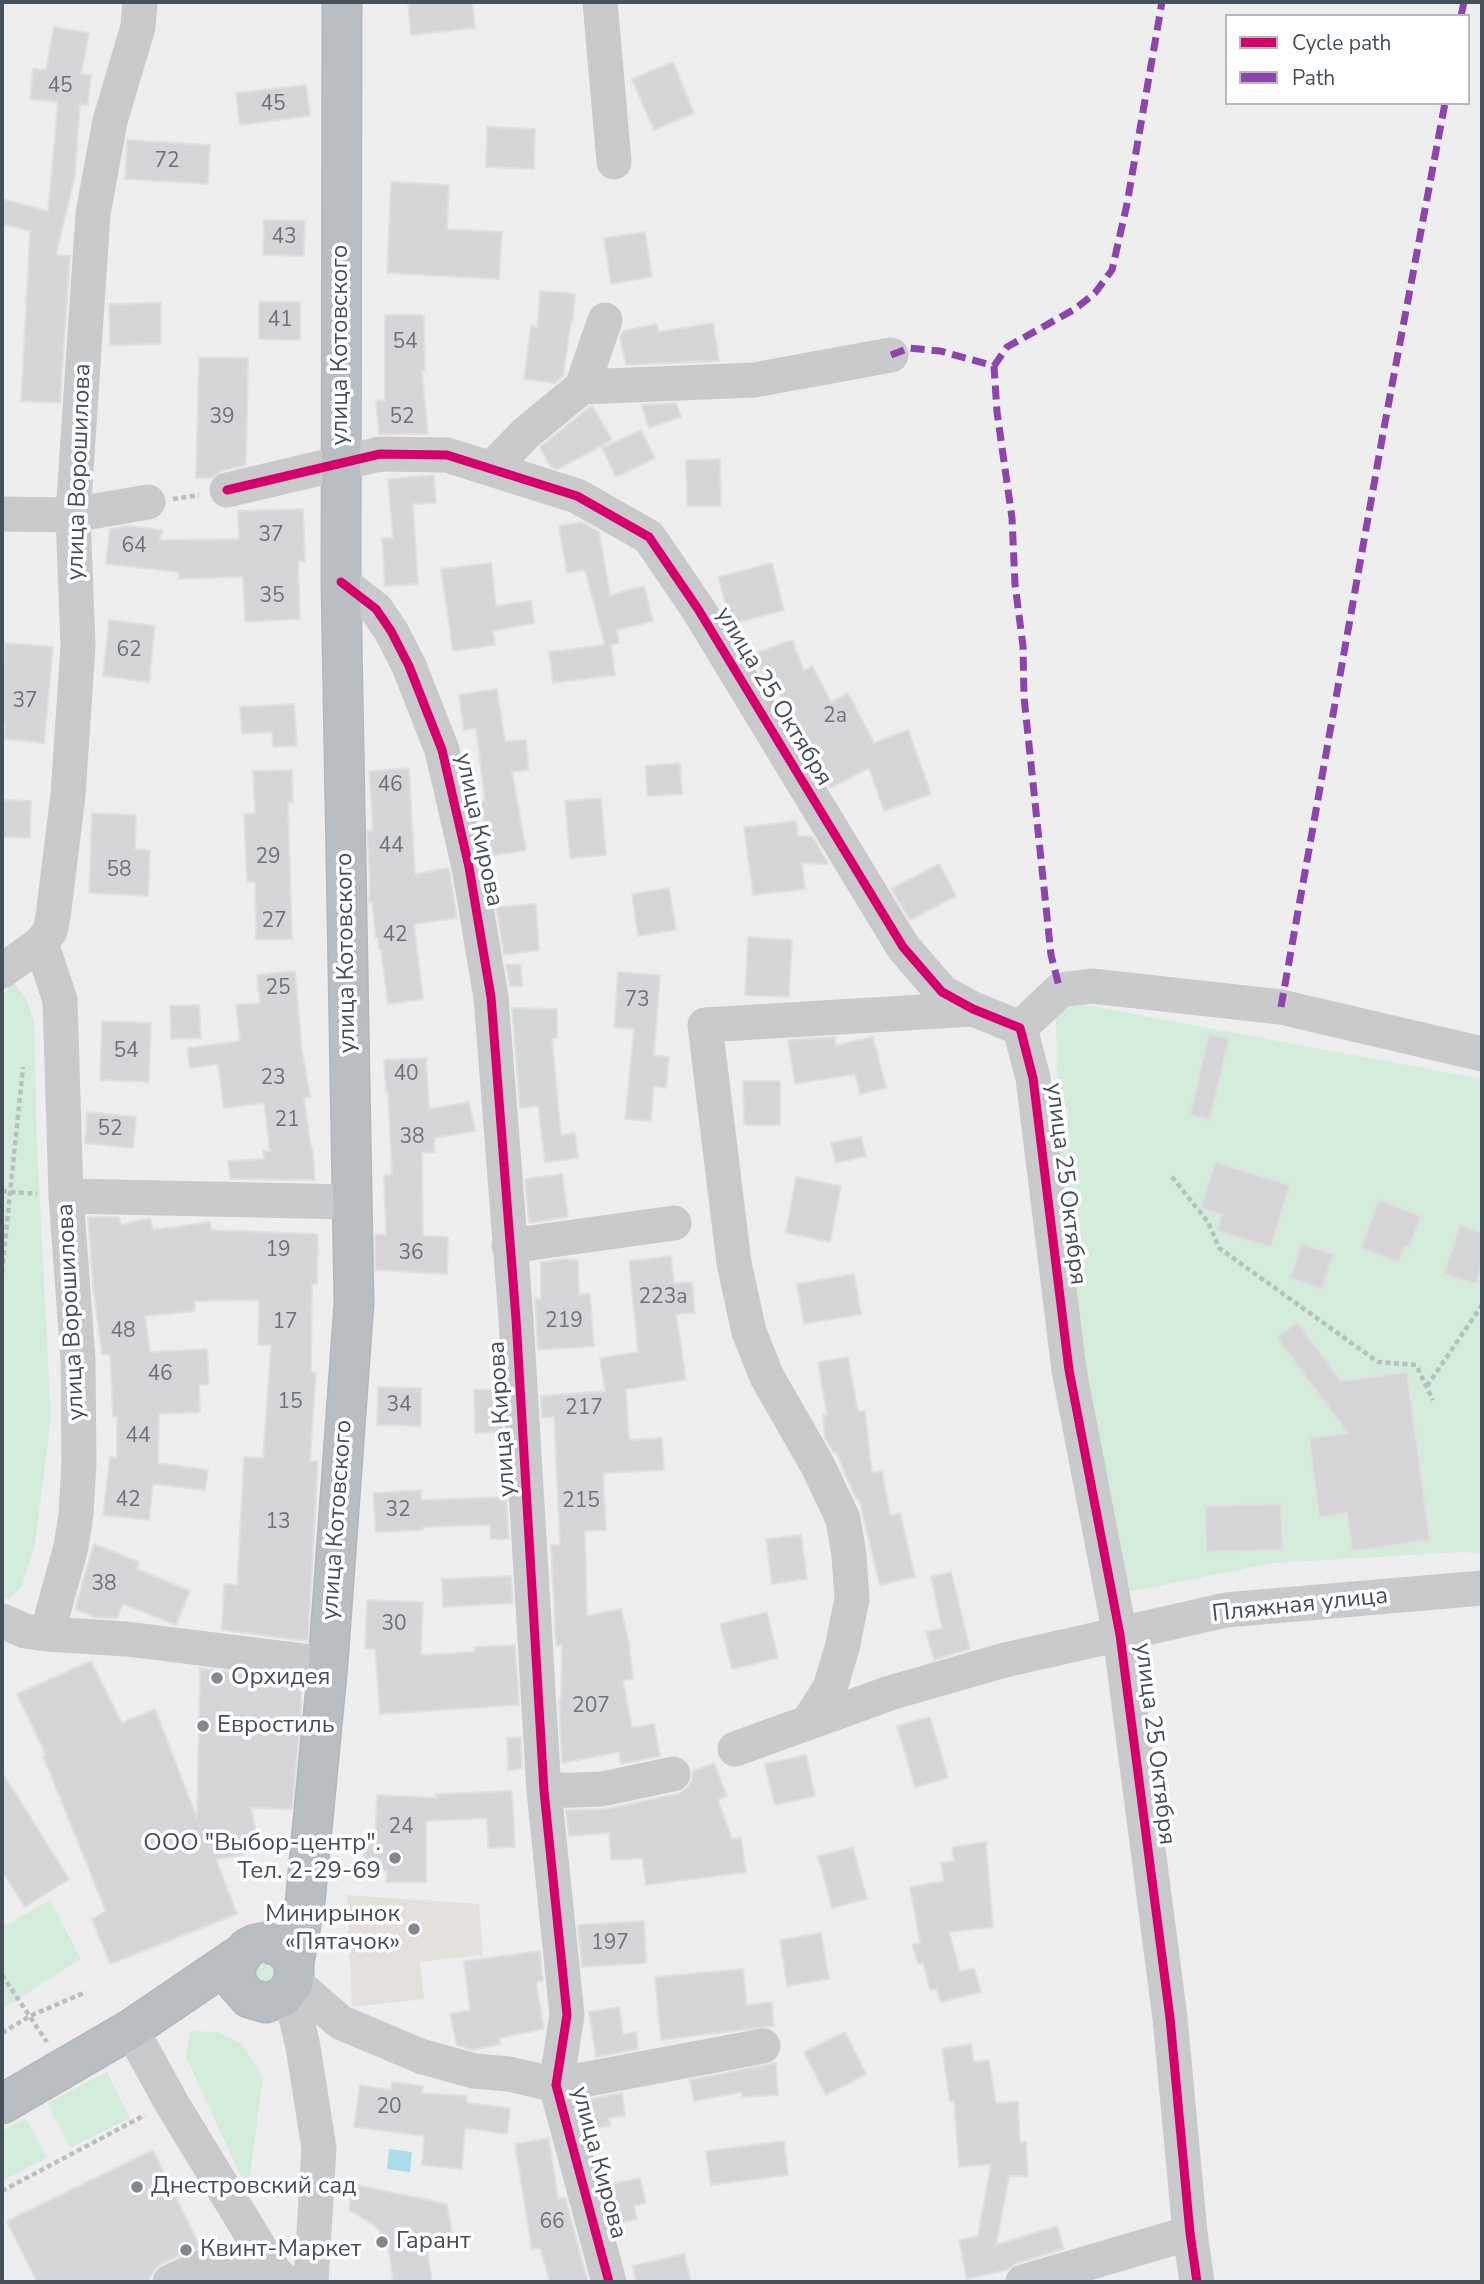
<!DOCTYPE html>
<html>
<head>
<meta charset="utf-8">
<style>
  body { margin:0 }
  #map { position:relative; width:1484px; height:2284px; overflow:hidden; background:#efeeee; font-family:"Nunito Sans",sans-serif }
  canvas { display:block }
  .frame { position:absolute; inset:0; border:4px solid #475159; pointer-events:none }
  .legend { position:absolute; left:1225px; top:14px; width:245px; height:91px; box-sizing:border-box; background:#fff; border:2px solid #b5b9bd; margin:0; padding:9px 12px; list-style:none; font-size:21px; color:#475159 }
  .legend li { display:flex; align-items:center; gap:14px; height:35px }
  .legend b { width:35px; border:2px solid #b5b9bd }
</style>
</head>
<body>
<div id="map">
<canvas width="1484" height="2284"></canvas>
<div class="frame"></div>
<ul class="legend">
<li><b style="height:9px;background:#d6006c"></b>Cycle path</li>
<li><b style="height:9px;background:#8e44ad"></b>Path</li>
</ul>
</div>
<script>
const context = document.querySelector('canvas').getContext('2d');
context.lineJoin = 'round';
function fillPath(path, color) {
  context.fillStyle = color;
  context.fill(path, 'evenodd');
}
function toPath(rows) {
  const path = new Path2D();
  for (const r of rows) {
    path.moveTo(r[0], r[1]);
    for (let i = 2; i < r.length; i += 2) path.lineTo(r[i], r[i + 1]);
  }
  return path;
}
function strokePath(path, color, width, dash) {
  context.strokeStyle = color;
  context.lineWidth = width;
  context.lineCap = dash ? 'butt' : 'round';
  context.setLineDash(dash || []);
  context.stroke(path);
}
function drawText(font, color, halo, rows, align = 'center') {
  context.font = font + ' "Nunito Sans",sans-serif';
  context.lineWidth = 7;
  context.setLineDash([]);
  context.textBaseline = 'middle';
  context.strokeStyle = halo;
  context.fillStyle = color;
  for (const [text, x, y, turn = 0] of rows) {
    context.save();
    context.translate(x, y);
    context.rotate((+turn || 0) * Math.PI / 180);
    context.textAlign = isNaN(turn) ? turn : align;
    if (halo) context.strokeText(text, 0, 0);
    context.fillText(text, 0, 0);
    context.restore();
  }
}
const commercial = toPath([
  [347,1895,479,1904,483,1955,420,1962,424,1999,352,2007]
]);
const green = toPath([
  [12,981,26,998,34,1022,37,1144,51,1418,35,1545,22,1586,10,1598,2,1598,2,998],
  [1070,1002,1482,1079,1482,1554,1464,1552,1274,1563,1122,1593,1058,1199,1058,1129,1068,1124,1068,1109,1057,1104,1056,1006],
  [50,1900,81,1959,2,2009,2,1927],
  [247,1958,287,1961,267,1997,243,1965],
  [190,2031,218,2032,241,2043,263,2077,248,2192,186,2057],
  [107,2072,130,2118,70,2148,47,2103],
  [26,2118,47,2158,2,2181,2,2131]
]);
const water = toPath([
  [389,2149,412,2152,410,2172,387,2169]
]);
const building = toPath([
  [419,2,472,2,475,28,411,35,408,3,419,2],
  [54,27,89,33,81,74,91,75,88,105,80,104,75,176,56,255,70,256,60,403,21,401,30,231,2,224,2,199,48,211,58,102,30,99,33,69,46,70,54,27],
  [673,62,694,113,654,130,632,79,673,62],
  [306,85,310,116,240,125,236,93,306,85],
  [487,127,535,129,534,169,486,167,487,127],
  [127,140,210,145,208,184,125,179,127,140],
  [391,182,449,185,447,229,502,232,499,279,387,273,391,182],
  [264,220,305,221,304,256,263,255,264,220],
  [645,232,652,277,611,284,604,238,645,232],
  [540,291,575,294,573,321,571,321,563,376,555,383,524,379,531,326,537,327,540,291],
  [259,302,300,302,300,340,259,339,259,302],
  [161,303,161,344,110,345,109,304,161,303],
  [385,315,424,315,425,371,422,371,428,434,379,434,376,401,385,400,385,315],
  [713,323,719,361,626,365,620,337,623,331,657,324,658,332,713,323],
  [199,357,248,358,246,465,222,471,212,478,196,478,199,357],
  [676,403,681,417,649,428,641,405,676,403],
  [590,407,593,407,612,440,558,469,550,466,540,447,590,407],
  [641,430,655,458,616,477,602,448,641,430],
  [720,459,721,506,687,506,686,460,720,459],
  [434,475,436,503,413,504,418,584,385,586,382,538,393,538,388,479,434,475],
  [303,509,305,561,298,561,300,619,245,622,243,577,179,579,179,572,106,564,110,529,130,526,162,530,160,540,239,539,238,511,303,509],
  [582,522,599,532,610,595,644,586,653,621,617,630,619,643,611,645,615,675,553,683,549,652,605,645,585,570,567,573,559,526,582,522],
  [491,563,496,606,531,601,534,623,493,631,495,645,453,651,441,569,491,563],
  [772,563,784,610,731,624,718,577,772,563],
  [109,620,155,626,149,682,103,676,109,620],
  [792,640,804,671,812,666,831,702,848,693,874,743,908,730,931,794,884,811,869,768,830,788,772,680,766,682,753,654,792,640],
  [5,643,53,647,44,743,4,739,5,724,2,724,2,681,5,643],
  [497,689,505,742,526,740,529,770,512,772,526,850,490,856,480,802,485,801,476,728,464,730,459,695,497,689],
  [294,704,297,746,273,747,272,732,242,734,240,707,294,704],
  [680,763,682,794,647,796,646,766,680,763],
  [409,768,415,874,449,868,457,918,414,924,423,999,388,1004,381,950,379,950,378,938,376,938,372,902,369,902,370,881,367,831,373,831,369,771,409,768],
  [292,770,293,802,288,802,292,939,256,939,255,882,247,882,244,814,255,814,253,771,292,770],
  [601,798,606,855,570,858,565,801,601,798],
  [2,800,31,801,30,838,2,837,2,800],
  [92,813,136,815,135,849,150,850,148,896,89,893,92,813],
  [796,821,798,836,813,837,828,864,802,863,805,889,753,895,744,827,796,821],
  [939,864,956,896,910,920,891,889,939,864],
  [669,888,676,930,638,936,632,894,669,888],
  [536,904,539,950,504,955,496,907,536,904],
  [748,937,792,940,789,997,745,995,748,937],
  [506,964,521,965,522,986,510,986,506,964],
  [295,971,302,1050,310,1097,304,1098,311,1148,313,1148,315,1180,230,1179,228,1161,264,1159,263,1151,270,1151,264,1103,224,1108,218,1064,190,1068,187,1048,240,1041,236,1005,260,1003,257,975,295,971],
  [618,972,660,975,654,1055,669,1057,666,1088,654,1086,651,1121,625,1119,634,1029,614,1027,618,972],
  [199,1005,201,1038,171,1039,170,1006,199,1005],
  [512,1008,557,1009,557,1038,552,1038,561,1135,575,1133,578,1158,545,1162,538,1106,520,1108,512,1008],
  [102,1021,151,1023,149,1082,100,1080,102,1021],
  [1209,1034,1229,1039,1210,1120,1190,1115,1209,1034],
  [835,1037,836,1045,873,1037,886,1088,860,1094,855,1074,795,1084,788,1040,835,1037],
  [426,1058,429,1109,469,1102,475,1131,434,1138,435,1152,422,1153,423,1236,448,1237,447,1274,375,1270,375,1234,386,1235,384,1175,392,1175,388,1092,386,1092,384,1060,426,1058],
  [743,1081,780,1081,780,1125,744,1125,743,1081],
  [87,1112,136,1117,133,1148,85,1143,87,1112],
  [861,1137,866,1156,836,1163,831,1143,861,1137],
  [1215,1162,1290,1185,1271,1247,1217,1231,1222,1215,1201,1208,1215,1162],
  [562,1174,568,1217,529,1223,525,1179,562,1174],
  [796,1177,841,1186,830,1242,786,1233,796,1177],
  [1378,1200,1421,1216,1409,1248,1405,1246,1399,1262,1361,1248,1378,1200],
  [88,1217,119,1217,121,1225,150,1218,153,1230,210,1222,211,1230,318,1234,317,1284,312,1284,311,1372,316,1373,310,1461,318,1461,308,1641,222,1630,224,1584,237,1585,244,1457,263,1458,271,1345,258,1345,259,1300,195,1301,195,1311,145,1316,150,1352,207,1349,209,1384,199,1385,200,1412,159,1414,158,1463,208,1470,205,1490,153,1484,149,1520,103,1515,110,1457,117,1458,117,1416,113,1416,110,1354,102,1354,93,1287,88,1217],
  [1460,1225,1482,1233,1482,1264,1476,1284,1444,1274,1460,1225],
  [1301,1244,1333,1254,1322,1289,1290,1278,1301,1244],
  [671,1256,674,1283,692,1282,695,1313,676,1314,686,1380,626,1389,629,1440,662,1438,664,1470,603,1473,606,1530,585,1531,587,1616,621,1609,629,1643,633,1679,623,1680,632,1728,654,1724,660,1756,621,1764,619,1752,562,1763,559,1698,561,1698,562,1645,556,1646,551,1545,560,1545,554,1417,542,1418,541,1396,605,1391,600,1358,638,1352,629,1261,671,1256],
  [565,1259,578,1260,579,1295,590,1294,594,1346,538,1350,535,1298,541,1298,541,1262,565,1259],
  [854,1274,861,1314,804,1324,797,1284,854,1274],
  [1297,1322,1341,1381,1407,1372,1430,1540,1352,1551,1347,1513,1319,1517,1309,1438,1348,1433,1277,1338,1297,1322],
  [848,1357,858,1412,865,1411,872,1473,882,1471,890,1515,900,1513,915,1577,880,1585,859,1499,856,1499,836,1452,834,1453,825,1438,823,1415,827,1415,818,1362,848,1357],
  [378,1387,421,1388,421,1426,377,1425,378,1387],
  [500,1389,503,1432,475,1433,474,1390,500,1389],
  [421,1490,421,1500,506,1497,509,1539,490,1539,490,1525,423,1527,423,1530,376,1532,373,1493,421,1490],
  [1281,1504,1283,1550,1206,1552,1205,1506,1281,1504],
  [801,1535,807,1579,772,1584,766,1539,801,1535],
  [94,1544,139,1562,137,1569,190,1591,176,1625,123,1604,117,1618,94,1617,75,1609,94,1544],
  [951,1572,970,1649,934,1660,926,1632,942,1628,931,1577,951,1572],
  [511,1576,513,1603,443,1607,442,1579,511,1576],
  [367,1600,423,1602,421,1655,475,1652,474,1647,515,1645,519,1705,380,1714,375,1649,365,1648,367,1600],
  [767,1612,778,1658,732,1669,720,1624,767,1612],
  [91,1661,122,1723,155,1709,197,1818,200,1668,301,1681,301,1719,292,1809,251,1808,256,1833,254,1844,243,1855,216,1859,237,1914,110,1964,92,1919,106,1911,43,1756,46,1755,17,1694,91,1661],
  [930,1717,948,1778,915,1787,897,1726,930,1717],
  [521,1737,522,1768,508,1771,507,1738,521,1737],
  [806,1755,815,1796,775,1805,765,1764,806,1755],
  [714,1763,727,1796,718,1800,732,1839,741,1838,746,1872,646,1885,642,1858,611,1860,609,1833,569,1836,566,1810,606,1809,677,1794,687,1788,692,1780,693,1771,714,1763],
  [2,1772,69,1879,25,1907,2,1871,2,1772],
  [512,1791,515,1847,488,1848,487,1818,426,1821,426,1882,386,1882,387,1871,364,1871,364,1844,375,1844,377,1795,437,1798,436,1794,512,1791],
  [986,1842,993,1927,949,1932,960,1972,974,1968,981,1992,941,2002,937,1989,930,1990,923,1963,918,1964,912,1944,920,1943,910,1887,944,1881,941,1863,954,1861,952,1847,986,1842],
  [853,1847,867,1899,832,1908,818,1856,853,1847],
  [644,1921,646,1963,582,1967,578,1925,644,1921],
  [821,1933,829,1979,787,1986,780,1940,821,1933],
  [540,1951,543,1981,536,1982,544,2029,499,2038,501,2044,472,2050,457,2045,450,2014,470,2010,464,1961,540,1951],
  [743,1969,747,2005,772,2002,774,2026,661,2040,655,1977,743,1969],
  [619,2007,623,2034,636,2032,638,2049,596,2057,589,2012,619,2007],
  [845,2032,866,2074,826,2095,804,2052,845,2032],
  [971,2044,974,2062,989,2060,996,2103,1018,2102,1020,2143,1026,2142,1028,2176,1009,2176,996,2245,1057,2226,1064,2249,1017,2263,1007,2270,967,2279,959,2240,978,2236,991,2164,959,2167,954,2101,950,2102,942,2049,971,2044],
  [776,2063,778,2095,742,2097,742,2092,694,2101,690,2080,776,2063],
  [392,2082,423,2086,422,2093,467,2096,467,2103,510,2108,507,2134,465,2128,462,2169,422,2165,424,2136,354,2127,360,2085,391,2090,392,2082],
  [622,2093,625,2116,609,2118,610,2126,589,2129,581,2101,622,2093],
  [549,2138,558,2199,565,2198,588,2282,550,2282,540,2248,532,2250,515,2144,549,2138],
  [784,2141,788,2175,711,2185,706,2151,784,2141],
  [153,2150,200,2247,161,2264,154,2270,148,2282,37,2282,7,2221,153,2150],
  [640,2178,646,2203,634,2206,637,2219,614,2224,604,2186,640,2178],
  [352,2184,447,2204,453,2241,426,2241,432,2282,393,2282,390,2256,385,2238,374,2225,349,2210,352,2184],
  [684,2254,691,2282,637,2282,632,2266,684,2254]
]);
const path = toPath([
  [173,499,199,495],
  [1172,1177,1208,1222,1219,1248,1378,1362,1416,1365,1433,1400],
  [2,1191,37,1194],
  [2,1272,23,1067],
  [1427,1386,1482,1305],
  [2,1975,47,2042],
  [2,2033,30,2016,86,1992],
  [2,2191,145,2115]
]);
const minor = toPath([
  [600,2,614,162],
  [582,387,754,380,891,355],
  [492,468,526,433,582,387,605,320],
  [227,490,380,454,447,455,577,496,649,537,698,609,903,947,942,992,973,1009,1020,1028],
  [2,514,73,515,148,502],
  [341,582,376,609,391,631,409,666,442,750,469,867,491,997,516,1319,544,1791,567,2015,556,2085,609,2282],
  [41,943,60,1000,66,1196,78,1359,79,1463,76,1514,71,1547,47,1634],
  [2,971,41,943,50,931,53,917,68,795,78,646,73,515,93,214,110,121,138,27,140,2],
  [1020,1028,1033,1078,1069,1370,1120,1635,1170,2018,1190,2233,1197,2282],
  [1020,1028,1060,990,1092,986,1281,1007,1482,1054],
  [66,1196,351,1202],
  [509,1246,674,1223],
  [2,1621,25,1631,47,1634,127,1639,328,1664],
  [809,1721,830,1688,842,1648,852,1599,849,1555,843,1519,818,1466,767,1377,749,1332,734,1263,705,1025,973,1009],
  [735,1749,890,1693,1005,1660,1226,1610,1482,1588],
  [544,1791,602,1789,673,1774],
  [294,1982,340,2022,423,2057,474,2071,509,2074,556,2085,763,2046],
  [290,1991,303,2047,319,2148,311,2282],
  [131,2029,171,2102,275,2273,286,2282],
  [170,2282,205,2266,275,2273],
  [1023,2282,1190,2233]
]);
const highway = toPath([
  [294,1963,283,1948,265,1942,255,1944,247,1948,236,1964,236,1983,249,1998,266,2003,283,1997,294,1982,294,1963,305,1903,328,1664,354,1303,341,582,342,2],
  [2,2104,131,2029,240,1955]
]);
const quiet = toPath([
  [1461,16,1464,2],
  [891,355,909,348,940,351,994,366,997,412,1012,518,1015,584,1023,646,1024,697,1051,955,1060,990],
  [994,366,1007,347,1075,309,1095,293,1112,270,1127,204,1162,2],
  [1281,1007,1384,428,1445,103]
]);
const cycleway = toPath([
  [227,490,380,454,447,455,577,496,649,537,698,609,903,947,942,992,973,1009,1020,1028,1033,1078,1069,1370,1120,1635,1170,2018,1190,2233,1197,2282],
  [341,582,376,609,391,631,409,666,442,750,469,867,491,997,516,1319,544,1791,567,2015,556,2085,609,2282]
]);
const markers = [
  [217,1678,7,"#82888d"],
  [203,1726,7,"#82888d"],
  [395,1858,7,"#82888d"],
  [414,1929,7,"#82888d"],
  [137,2187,7,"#82888d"],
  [382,2242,7,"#82888d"],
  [186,2250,7,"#82888d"]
];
const numberNames = [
  ["45",60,87],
  ["45",273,105],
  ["72",167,162],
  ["43",284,238],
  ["41",280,321],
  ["54",405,343],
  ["39",222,418],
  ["52",402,418],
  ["37",271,536],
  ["64",134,547],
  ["35",272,597],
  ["62",129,651],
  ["37",25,702],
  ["2а",835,717],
  ["46",390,786],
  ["44",391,847],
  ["29",268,858],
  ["58",119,871],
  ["27",274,922],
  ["42",395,936],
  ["25",278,989],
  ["73",637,1001],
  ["54",126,1052],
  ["40",406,1075],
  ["23",273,1079],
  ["21",287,1121],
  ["52",110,1130],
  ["38",412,1138],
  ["19",278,1251],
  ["36",411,1254],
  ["223а",663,1298],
  ["219",564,1322],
  ["17",285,1323],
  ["48",123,1332],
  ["46",160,1375],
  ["15",290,1403],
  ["34",399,1406],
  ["217",584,1409],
  ["44",138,1437],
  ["42",128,1501],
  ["215",581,1502],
  ["32",398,1511],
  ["13",278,1523],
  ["38",104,1585],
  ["30",394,1625],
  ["207",591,1707],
  ["24",401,1828],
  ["197",610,1944],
  ["20",389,2108],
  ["66",552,2223]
];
const streetNames = [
  ["улица Котовского",341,345,-90],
  ["улица Ворошилова",80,472,-88],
  ["улица 25 Октября",773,697,59],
  ["улица Кирова",478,830,78],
  ["улица Котовского",347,953,-91],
  ["улица 25 Октября",1065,1184,83],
  ["улица Ворошилова",72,1312,-93],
  ["улица Кирова",503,1419,-94],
  ["улица Котовского",338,1520,-86],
  ["Пляжная улица",1300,1606,-6],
  ["улица 25 Октября",1154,1744,83],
  ["улица Кирова",598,2163,75]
];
const poiNames = [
  ["Орхидея",231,1678],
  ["Евростиль",217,1726],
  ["ООО \"Выбор-центр\".",381,1844,"right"],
  ["Тел. 2-29-69",381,1872,"right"],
  ["Минирынок",400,1915,"right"],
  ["«Пятачок»",400,1943,"right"],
  ["Днестровский сад",151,2187],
  ["Гарант",396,2242],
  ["Квинт-Маркет",200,2250]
];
fillPath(commercial, '#e4e1dc');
fillPath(green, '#d4ecdc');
fillPath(water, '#abdde8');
fillPath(building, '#d6d6d8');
strokePath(building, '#e0e0e1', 2);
strokePath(highway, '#b4b8bc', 41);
strokePath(path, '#b7c1be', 4.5, [5, 3.5]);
strokePath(minor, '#c8cacc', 35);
strokePath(highway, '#b9bec3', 38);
strokePath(quiet, '#8e44ad', 7, [14, 7]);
strokePath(cycleway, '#d6006c', 9);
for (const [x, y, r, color] of markers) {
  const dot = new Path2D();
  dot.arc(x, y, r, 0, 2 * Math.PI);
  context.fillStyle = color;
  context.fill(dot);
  strokePath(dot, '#fff', 2.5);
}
drawText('21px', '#6c747a', null, numberNames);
drawText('24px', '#475159', '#fff', streetNames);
drawText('24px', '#475159', '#fff', poiNames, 'left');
</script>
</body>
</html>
